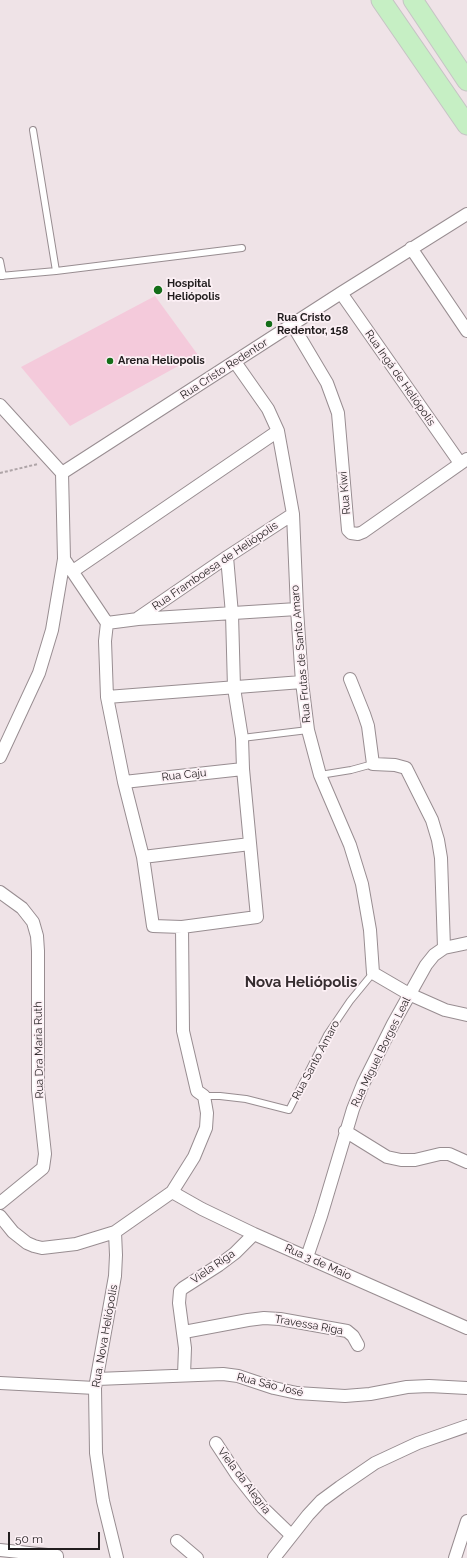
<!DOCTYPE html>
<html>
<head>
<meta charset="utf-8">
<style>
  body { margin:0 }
  #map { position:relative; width:467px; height:1558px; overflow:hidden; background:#efe3e7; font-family:Raleway,sans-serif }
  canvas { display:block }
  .scale { position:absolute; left:8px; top:1532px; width:92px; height:18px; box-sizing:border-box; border:2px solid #211d1e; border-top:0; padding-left:5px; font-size:12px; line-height:14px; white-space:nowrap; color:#211d1e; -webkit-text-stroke:3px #fcf0f5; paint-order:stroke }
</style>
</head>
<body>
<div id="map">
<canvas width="467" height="1558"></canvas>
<div class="scale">50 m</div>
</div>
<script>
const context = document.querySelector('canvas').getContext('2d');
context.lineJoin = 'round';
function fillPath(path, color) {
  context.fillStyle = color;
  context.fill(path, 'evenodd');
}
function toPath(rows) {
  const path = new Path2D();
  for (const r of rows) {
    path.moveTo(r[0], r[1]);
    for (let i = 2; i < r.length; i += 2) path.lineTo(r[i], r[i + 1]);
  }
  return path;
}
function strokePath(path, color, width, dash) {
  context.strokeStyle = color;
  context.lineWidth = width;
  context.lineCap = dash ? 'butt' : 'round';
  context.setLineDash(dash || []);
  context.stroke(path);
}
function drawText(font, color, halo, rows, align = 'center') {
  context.font = font + ' Raleway,sans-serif';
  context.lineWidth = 3.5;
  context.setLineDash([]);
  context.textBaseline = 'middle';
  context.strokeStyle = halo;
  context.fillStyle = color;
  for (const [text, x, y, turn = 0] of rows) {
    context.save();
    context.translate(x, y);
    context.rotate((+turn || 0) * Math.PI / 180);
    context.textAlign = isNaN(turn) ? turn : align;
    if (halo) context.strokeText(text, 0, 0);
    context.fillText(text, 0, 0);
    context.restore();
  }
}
const green = toPath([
  [155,296,198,355,70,426,21,367]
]);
const path = toPath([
  [0,473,38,464]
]);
const lane = toPath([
  [33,130,56,271],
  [0,261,3,276],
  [0,276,56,271,242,248],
  [242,738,308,730],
  [320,775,351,770,373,764],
  [204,1096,220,1096,246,1099,289,1110,327,1035,350,1001,373,973]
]);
const street = toPath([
  [411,248,467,331],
  [341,293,460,463],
  [292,324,327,383,338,413,348,530,351,533,358,534,363,532,467,459],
  [235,362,268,409,278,431,293,514,297,609,302,682,308,730,320,775,350,845,362,884,370,930,373,973,409,994,445,1010,467,1015],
  [0,405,62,473],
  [62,473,341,293,467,214],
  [73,571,278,431],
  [138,618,227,557,293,514],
  [107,623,138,619,297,609],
  [350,679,364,714,368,726,373,764,395,765,406,768,432,820,438,840,441,858,444,948],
  [107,697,302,682],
  [0,757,39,673,52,630,64,559,62,473],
  [124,782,243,769],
  [143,857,250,844],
  [0,892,22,908,33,922,37,936,38,951,38,1090,45,1154,43,1168,0,1203],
  [182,927,257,917,243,769,242,738,234,688,232,614,227,557],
  [345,1131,387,1157,401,1160,415,1160,440,1154,449,1154,467,1162],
  [172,1192,202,1209,254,1234,467,1328],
  [0,1216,13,1232,27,1243,34,1246,42,1248,76,1244,115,1232,172,1192,194,1157,206,1128,207,1113,204,1096,197,1091,183,1031,182,927,153,926,143,857,124,782,107,697,105,641,107,623,64,559],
  [115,1232,116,1255,115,1276,95,1388,96,1453,103,1501,117,1558],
  [307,1257,321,1216,353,1109,363,1084,393,1024,426,965,434,955,444,948,467,943],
  [184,1332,248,1320,264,1318,280,1319,347,1331,353,1336,358,1345],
  [184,1375,185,1348,179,1303,180,1291,183,1288,219,1265,235,1253,254,1234],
  [97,1379,223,1374,238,1376,274,1388,297,1393,345,1396,370,1394,407,1387,429,1386,467,1388],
  [0,1383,95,1388],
  [216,1443,237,1475,263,1508,291,1535],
  [177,1541,197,1558],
  [0,1550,57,1556,57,1558],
  [274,1558,308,1515,321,1501,340,1487,375,1463,418,1443,467,1426],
  [455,1558,467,1521]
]);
const primary = toPath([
  [381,0,467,125],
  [413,0,467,81]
]);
const markers = [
  [158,290,5,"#136d18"],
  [269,324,4,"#136d18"],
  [110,361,4,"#136d18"]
];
const poiNames = [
  ["Hospital",167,284],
  ["Heliópolis",167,297],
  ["Rua Cristo",277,318],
  ["Redentor, 158",277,331],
  ["Arena Heliopolis",118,361]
];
const streetNames = [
  ["Rua Cristo Redentor",224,369,-33],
  ["Rua Ingá de Heliópolis",400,378,55],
  ["Rua Kiwi",345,493,-95],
  ["Rua Framboesa de Heliópolis",215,566,-34],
  ["Rua Frutas de Santo Amaro",301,654,-95],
  ["Rua Caju",184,775,-6],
  ["Rua Dra Maria Ruth",39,1050,-91],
  ["Rua Miguel Borges Leal",381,1052,-64],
  ["Rua Santo Amaro",316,1060,-62],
  ["Rua 3 de Maio",318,1262,24],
  ["Viela Riga",213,1267,-35],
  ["Travessa Riga",309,1325,10],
  ["Rua. Nova Heliópolis",105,1336,-80],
  ["Rua São José",270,1385,14],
  ["Viela da Alegria",244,1481,53]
];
const districtNames = [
  ["Nova Heliópolis",301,982]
];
fillPath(green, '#f4cadb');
strokePath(lane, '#988d91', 8);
strokePath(street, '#988d91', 14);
strokePath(primary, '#c5c4c4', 21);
strokePath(path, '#afa5a8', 2, [3, 2]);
strokePath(lane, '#fff', 6);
strokePath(street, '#fff', 12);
strokePath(primary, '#c6efc4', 19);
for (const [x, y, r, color] of markers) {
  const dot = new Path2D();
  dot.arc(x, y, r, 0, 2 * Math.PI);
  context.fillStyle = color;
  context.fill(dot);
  strokePath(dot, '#fcf0f5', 1.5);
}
drawText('bold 11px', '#211d1e', '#fcf0f5', poiNames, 'left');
drawText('11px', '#211d1e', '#fcf0f5', streetNames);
drawText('bold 15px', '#362d30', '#fcf0f5', districtNames);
</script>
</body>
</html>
